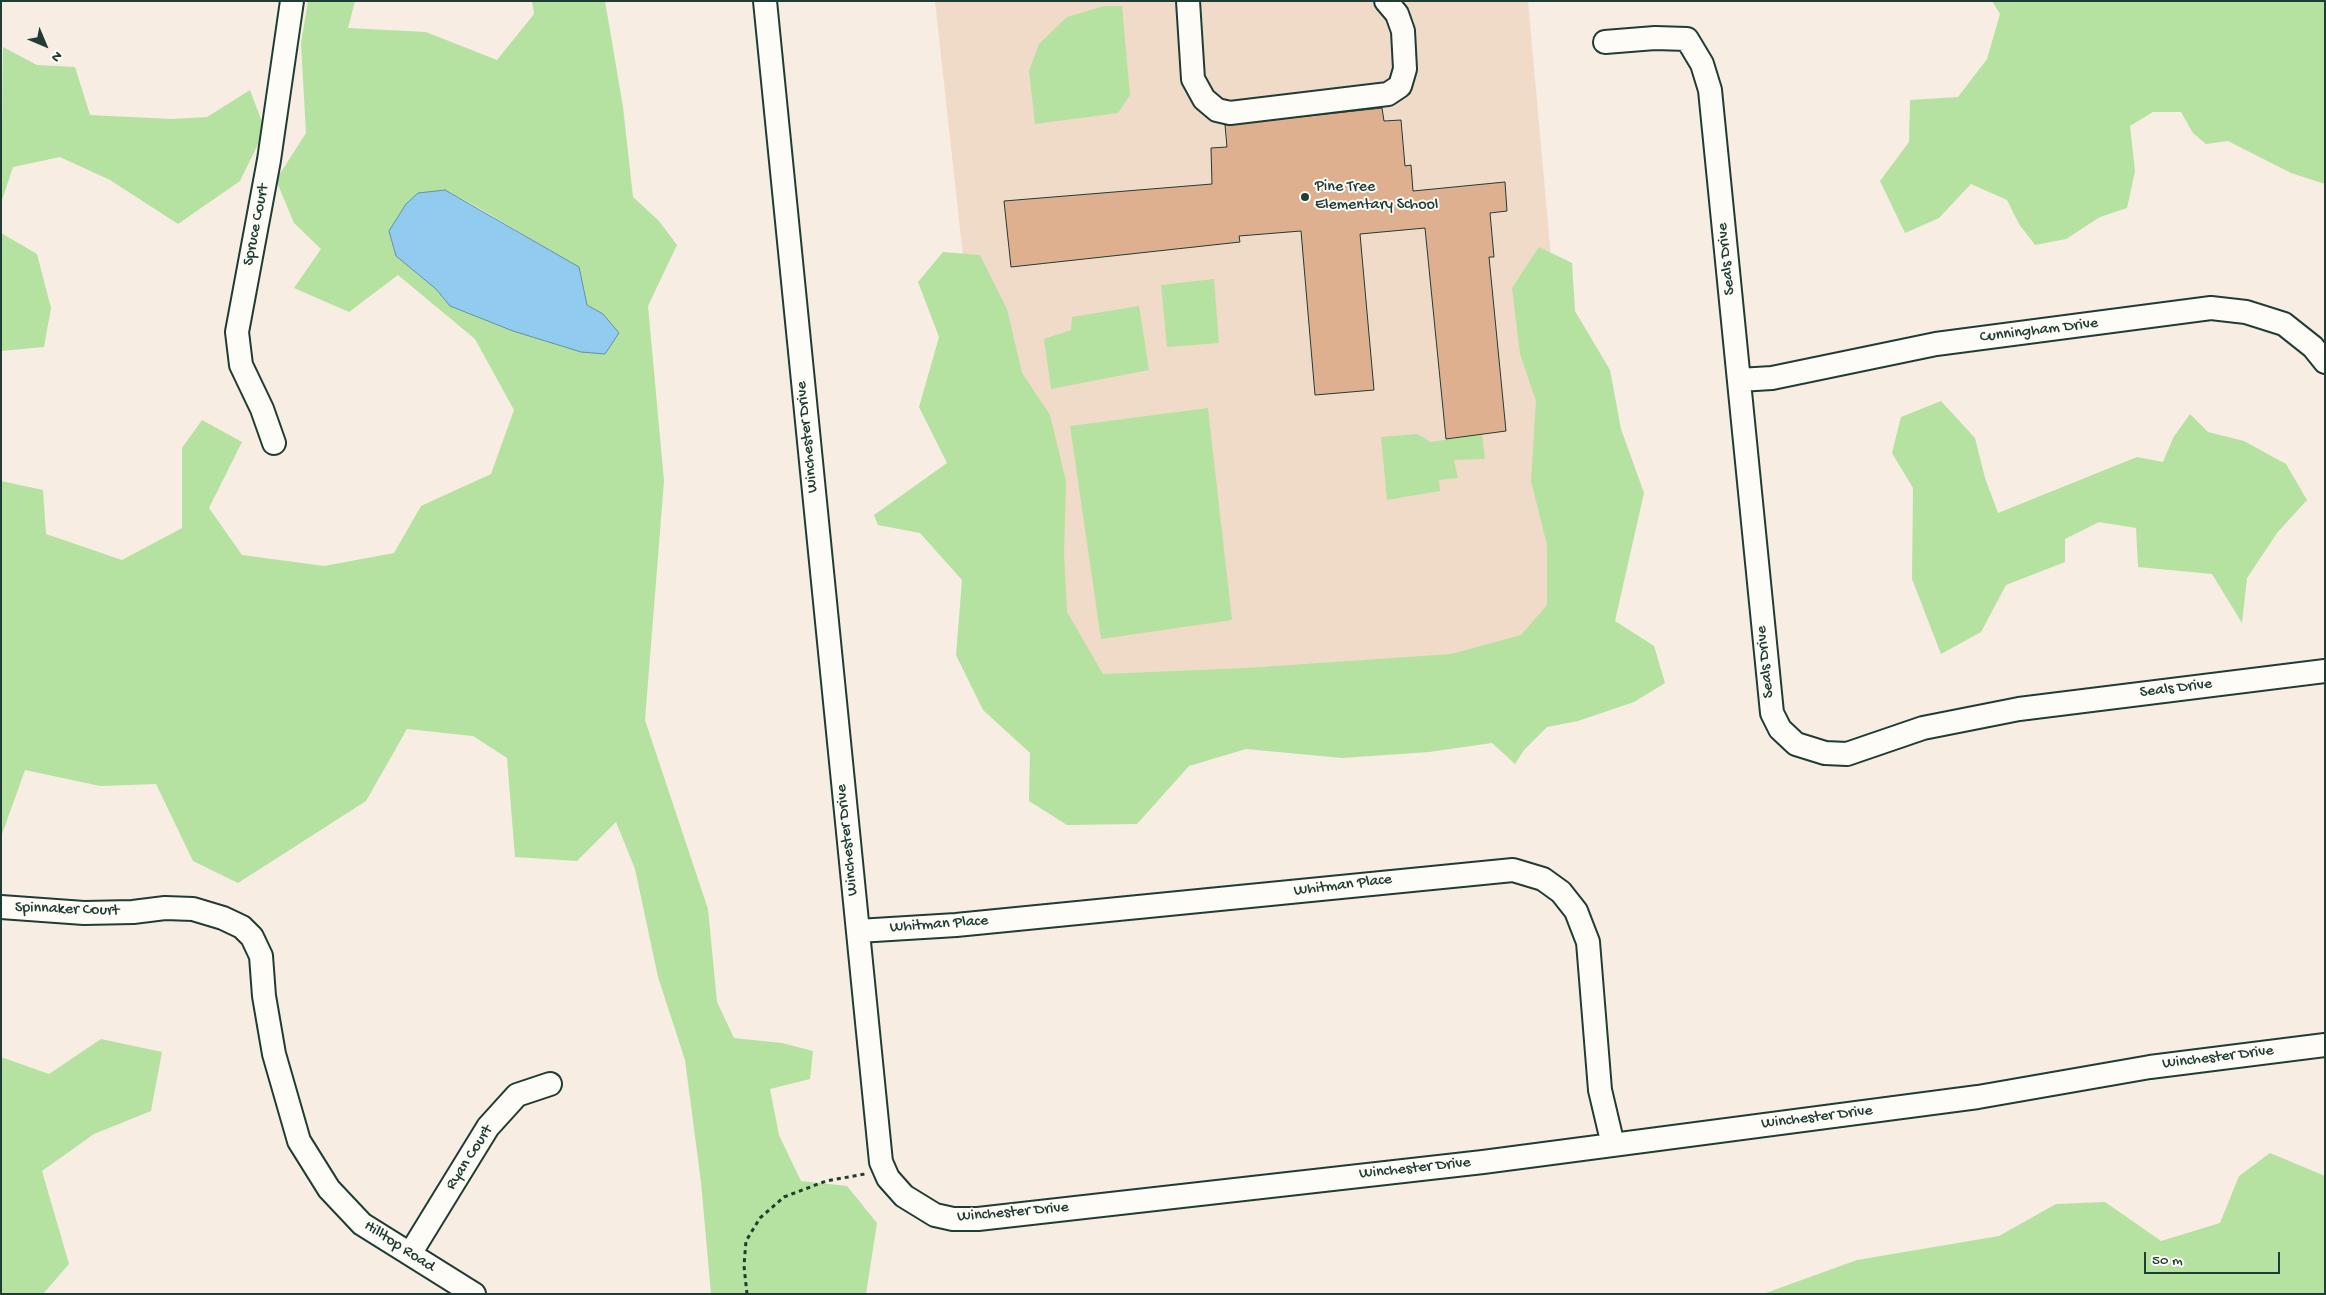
<!DOCTYPE html>
<html>
<head>
<meta charset="utf-8">
<style>
  body { margin:0 }
  #map { position:relative; width:2326px; height:1295px; overflow:hidden; background:#f7ede2; font-family:"Gochi Hand",sans-serif }
  canvas { display:block }
  .frame { position:absolute; inset:0; border:2px solid #1f3d34; pointer-events:none }
  .north { position:absolute; left:20px; top:20px; width:50px; height:50px; -webkit-text-stroke:4px #fdfcf7; paint-order:stroke; rotate:135deg; font-size:14px; font-weight:700; line-height:20px; text-align:center; color:#1f3d34 }
  .north::after { content:''; display:block; margin:auto; width:18px; height:22px; background:#1f3d34; clip-path:polygon(50% 0,100% 100%,50% 72%,0 100%) }
  .scale { position:absolute; left:2144px; top:1252px; width:136px; height:22px; box-sizing:border-box; border:2px solid #1f3d34; border-top:0; padding-left:6px; font-size:15px; line-height:18px; white-space:nowrap; color:#1f3d34; -webkit-text-stroke:4px #fdfcf7; paint-order:stroke }
</style>
</head>
<body>
<div id="map">
<canvas width="2326" height="1295"></canvas>
<div class="frame"></div>
<div class="north">N</div>
<div class="scale">50 m</div>
</div>
<script>
const context = document.querySelector('canvas').getContext('2d');
context.lineJoin = 'round';
function fillPath(path, color) {
  context.fillStyle = color;
  context.fill(path, 'evenodd');
}
function toPath(rows) {
  const path = new Path2D();
  for (const r of rows) {
    path.moveTo(r[0], r[1]);
    for (let i = 2; i < r.length; i += 2) path.lineTo(r[i], r[i + 1]);
  }
  return path;
}
function strokePath(path, color, width, dash) {
  context.strokeStyle = color;
  context.lineWidth = width;
  context.lineCap = dash ? 'butt' : 'round';
  context.setLineDash(dash || []);
  context.stroke(path);
}
function drawText(font, color, halo, rows, align = 'center') {
  context.font = font + ' "Gochi Hand",sans-serif';
  context.lineWidth = 4;
  context.setLineDash([]);
  context.textBaseline = 'middle';
  context.strokeStyle = halo;
  context.fillStyle = color;
  for (const [text, x, y, turn = 0] of rows) {
    context.save();
    context.translate(x, y);
    context.rotate((+turn || 0) * Math.PI / 180);
    context.textAlign = isNaN(turn) ? turn : align;
    if (halo) context.strokeText(text, 0, 0);
    context.fillText(text, 0, 0);
    context.restore();
  }
}
const built = toPath([
  [935,1,1528,1,1587,658,1015,730]
]);
const green = toPath([
  [308,1,355,1,348,28,426,32,497,60,534,14,532,1,605,1,623,107,633,197,659,221,677,245,648,306,664,481,645,720,708,909,717,1002,734,1038,782,1043,813,1051,810,1079,770,1089,779,1135,801,1181,847,1186,877,1223,866,1294,711,1294,701,1182,685,1060,658,977,635,869,616,822,577,861,515,857,507,758,473,736,407,729,366,801,238,883,193,861,156,784,100,786,25,770,1,837,1,481,43,490,46,534,122,560,182,528,182,448,202,420,242,442,209,508,242,555,324,566,394,553,421,506,491,474,514,410,475,339,398,275,349,312,294,288,321,249,294,223,276,180,306,133,301,43],
  [445,190,479,208,578,267,587,305,603,314,451,306,436,289],
  [1992,1,2325,1,2325,184,2291,173,2228,141,2206,144,2193,133,2181,112,2153,112,2130,126,2135,171,2127,208,2100,217,2066,239,2035,245,2019,224,2007,200,1971,184,1939,218,1905,233,1880,181,1909,142,1910,100,1958,97,1987,59,2000,14],
  [1104,6,1122,6,1130,95,1118,113,1035,124,1029,71,1039,44,1067,17],
  [3,47,37,65,75,67,90,115,171,119,207,117,250,90,265,130,240,181,178,224,110,180,60,157,13,167,1,203],
  [1,233,37,254,51,308,44,347,1,351],
  [1539,247,1572,263,1575,311,1610,370,1621,429,1644,493,1615,621,1654,646,1665,683,1634,702,1578,721,1547,727,1524,750,1515,764,1492,743,1429,752,1342,758,1246,749,1189,766,1137,824,1067,825,1029,801,1030,753,983,710,956,655,962,580,920,533,878,525,874,515,947,463,919,407,939,337,918,282,943,252,980,255,1007,309,1022,373,1050,415,1066,481,1064,553,1067,612,1103,674,1246,668,1451,654,1521,635,1547,605,1547,545,1531,481,1536,401,1520,354,1512,288],
  [1214,279,1219,343,1167,347,1161,285],
  [1139,306,1149,370,1051,389,1044,339,1071,330,1072,317],
  [1941,401,1975,438,1985,478,1998,513,2137,457,2163,462,2173,438,2190,414,2208,432,2244,441,2286,464,2307,500,2277,533,2247,578,2242,623,2212,574,2138,567,2136,528,2099,522,2065,539,2065,562,2006,585,1981,632,1941,654,1912,579,1913,488,1892,453,1901,417],
  [1208,408,1232,620,1101,639,1070,426],
  [1417,434,1431,442,1482,434,1485,459,1454,460,1458,478,1439,480,1440,491,1387,500,1381,437],
  [101,1039,162,1052,151,1111,94,1134,42,1171,69,1264,43,1294,1,1294,1,1057,49,1074],
  [2270,1153,2325,1176,2325,1294,1763,1294,1857,1260,1999,1236,2056,1204,2105,1202,2161,1241,2220,1223,2239,1176]
]);
const water = toPath([
  [445,190,579,267,587,305,603,314,619,333,605,354,581,352,513,331,450,306,436,289,396,256,389,231,406,204,418,193,445,190]
]);
const building = toPath([
  [1382,108,1384,121,1401,120,1405,166,1411,165,1413,191,1505,182,1507,211,1490,213,1494,257,1489,257,1506,431,1446,439,1425,228,1360,234,1374,390,1315,395,1301,231,1239,236,1240,242,1011,267,1004,201,1212,184,1211,148,1227,147,1225,125,1382,108]
]);
const path = toPath([
  [747,1294,744,1266,746,1241,760,1218,784,1197,826,1181,865,1174]
]);
const minor = toPath([
  [765,1,881,1162,888,1178,904,1196,935,1215,953,1219,978,1219,1483,1162,1978,1097,2150,1067,2325,1045],
  [1188,1,1193,79,1204,99,1217,110,1230,113,1388,94,1400,86,1405,69,1403,31,1397,14,1386,1],
  [1605,42,1655,38,1687,39,1702,64,1710,90,1772,713,1780,729,1796,744,1825,753,1847,754,1923,728,2019,709,2325,671],
  [1739,380,1772,378,1936,344,2211,308,2246,312,2284,324,2313,347,2325,362],
  [274,443,262,409,241,365,237,332,269,160,292,1],
  [1,907,84,913,133,912,165,908,193,909,223,918,242,927,252,937,261,956,264,996,274,1054,299,1141,329,1189,362,1224,474,1294],
  [858,931,956,925,1513,870,1543,879,1561,892,1576,911,1588,942,1600,1090,1613,1145],
  [410,1254,488,1127,517,1095,550,1084]
]);
const markers = [
  [1305,197,5,"#1f3d34"]
];
const poiNames = [
  ["Pine Tree",1315,188],
  ["Elementary School",1315,206]
];
const streetNames = [
  ["Spruce Court",257,225,-79],
  ["Seals Drive",1727,259,-96],
  ["Cunningham Drive",2039,331,-7],
  ["Winchester Drive",808,437,-96],
  ["Seals Drive",1766,662,-96],
  ["Seals Drive",2176,689,-7],
  ["Winchester Drive",848,840,-96],
  ["Whitman Place",1343,886,-7],
  ["Spinnaker Court",67,910,2],
  ["Whitman Place",939,925,-4],
  ["Winchester Drive",2218,1058,-7],
  ["Winchester Drive",1817,1118,-7],
  ["Ryan Court",470,1158,-57],
  ["Winchester Drive",1415,1169,-6],
  ["Winchester Drive",1013,1213,-5],
  ["Hilltop Road",399,1247,33]
];
fillPath(built, '#f0dbc9');
fillPath(green, '#b5e2a0');
fillPath(water, '#91cbf0');
strokePath(water, '#6392a5', 1);
fillPath(building, '#dfb090');
strokePath(building, '#1f3d34', 1);
strokePath(minor, '#1f3d34', 26);
strokePath(path, '#1f3d34', 3, [4, 4]);
strokePath(minor, '#fdfcf7', 22);
for (const [x, y, r, color] of markers) {
  const dot = new Path2D();
  dot.arc(x, y, r, 0, 2 * Math.PI);
  context.fillStyle = color;
  context.fill(dot);
  strokePath(dot, '#fdfcf7', 2);
}
drawText('16px', '#1f3d34', '#fdfcf7', poiNames, 'left');
drawText('16px', '#1f3d34', '#fdfcf7', streetNames);
</script>
</body>
</html>
